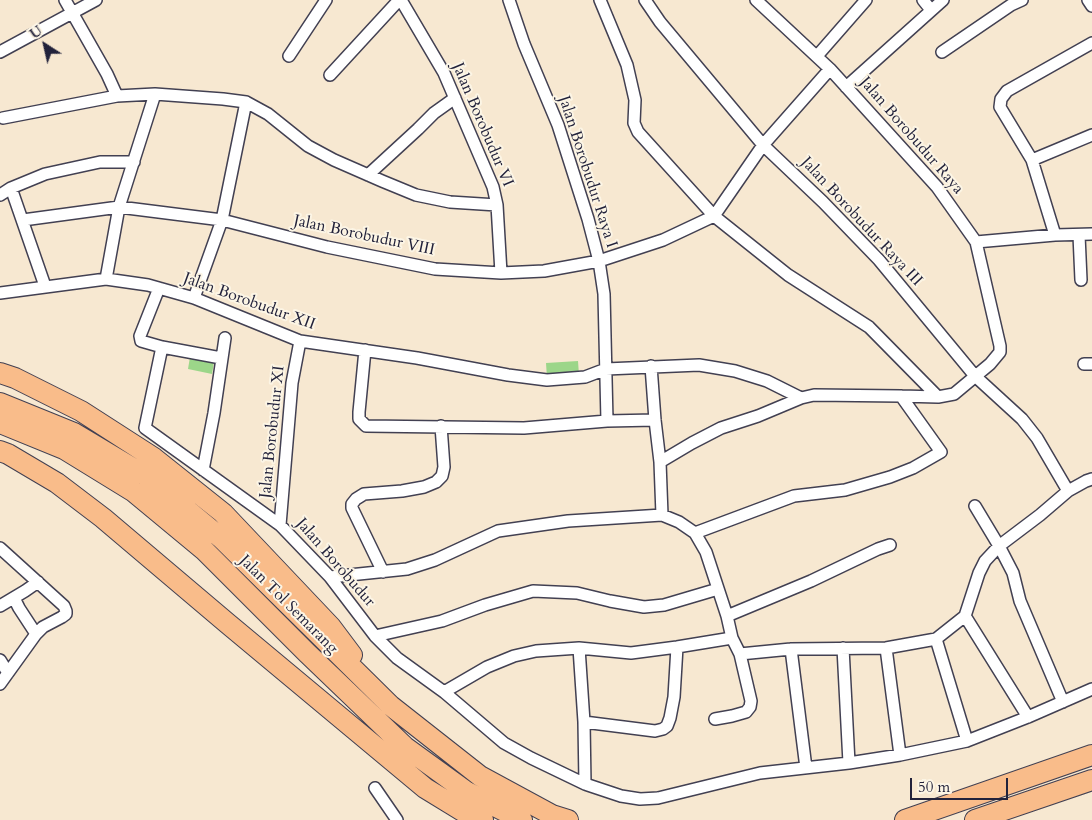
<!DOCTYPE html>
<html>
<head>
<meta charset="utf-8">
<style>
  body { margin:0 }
  #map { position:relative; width:1092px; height:820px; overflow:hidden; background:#f7e8d1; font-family:Cardo,serif }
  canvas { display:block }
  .north { position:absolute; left:20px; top:20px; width:50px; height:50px; -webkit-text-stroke:4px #fcf5e5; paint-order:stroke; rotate:325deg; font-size:14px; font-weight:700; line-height:20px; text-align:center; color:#22223b }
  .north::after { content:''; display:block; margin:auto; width:18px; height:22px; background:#22223b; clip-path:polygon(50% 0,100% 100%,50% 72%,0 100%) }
  .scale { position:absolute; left:910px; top:778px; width:98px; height:22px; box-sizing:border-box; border:2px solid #22223b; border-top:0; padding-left:6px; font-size:15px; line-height:18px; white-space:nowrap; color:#22223b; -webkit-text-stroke:4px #fcf5e5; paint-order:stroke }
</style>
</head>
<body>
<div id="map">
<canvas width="1092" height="820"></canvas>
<div class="north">U</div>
<div class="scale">50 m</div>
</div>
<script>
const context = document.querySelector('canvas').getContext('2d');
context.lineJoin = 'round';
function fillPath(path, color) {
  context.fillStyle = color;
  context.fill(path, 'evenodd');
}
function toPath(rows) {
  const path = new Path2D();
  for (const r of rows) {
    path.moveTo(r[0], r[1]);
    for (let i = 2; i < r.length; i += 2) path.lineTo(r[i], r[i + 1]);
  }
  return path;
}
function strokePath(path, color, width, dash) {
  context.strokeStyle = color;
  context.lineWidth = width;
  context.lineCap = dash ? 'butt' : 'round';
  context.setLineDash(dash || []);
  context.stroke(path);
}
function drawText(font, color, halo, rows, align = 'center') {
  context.font = font + ' Cardo,serif';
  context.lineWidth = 4;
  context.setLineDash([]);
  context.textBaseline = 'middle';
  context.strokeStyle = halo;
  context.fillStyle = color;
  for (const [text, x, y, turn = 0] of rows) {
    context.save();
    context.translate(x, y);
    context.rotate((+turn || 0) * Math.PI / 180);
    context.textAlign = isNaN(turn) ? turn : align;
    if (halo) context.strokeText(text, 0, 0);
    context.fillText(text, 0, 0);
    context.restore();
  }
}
const green = toPath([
  [190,357,214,362,212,374,188,369],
  [578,361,579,375,547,378,546,363]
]);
const street = toPath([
  [65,0,107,74,117,96],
  [401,0,444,73,493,187,497,205,501,273],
  [509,0,524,44,558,125,588,219,599,261,604,294,607,421],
  [600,0,627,65,635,100,634,123,638,132,714,216,788,275,869,327,938,397],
  [645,0,660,22,763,145,823,202,879,260,975,376,1022,419,1037,438,1068,491],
  [923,0,931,10],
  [1088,0,1092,6],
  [0,52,96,0],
  [942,52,1011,5,1022,0],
  [289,56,326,0],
  [817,56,866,0],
  [330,75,399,0],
  [846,87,943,0],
  [3,118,117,96,155,94,223,99,246,102,268,114,308,146,334,160,382,181,416,195,450,202,497,205],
  [1032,160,1092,135],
  [368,175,418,129,434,113,455,98],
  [11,188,45,286],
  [0,195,11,188,45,174,100,162,134,162],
  [23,220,119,207,222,220,327,247,435,269,501,273,544,271,599,261,663,240,714,216,763,145,830,69],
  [1055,235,1032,160,1000,107,1001,99,1007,91,1092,43],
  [1079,235,1081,280],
  [976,242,1055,235,1092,234],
  [106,279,119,207,155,94],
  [159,288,140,336,141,341,162,347,221,358],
  [0,293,106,279,148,285,194,298,300,341,417,358,508,375,547,380,585,377,606,369,699,365,735,371,767,381,801,398,814,395,901,396,938,397,954,394,990,364,1000,352,1000,346,976,242,937,187,830,69,756,0],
  [194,298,222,220,246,102],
  [162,347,145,428,280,525,330,577,375,636,397,658,444,692,504,743,531,758,585,784,621,796,640,799,658,798,760,773,849,763,900,755,967,741,1028,717,1092,689],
  [365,350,359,412,359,419,366,426,524,428,607,421,655,420],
  [1084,364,1092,364],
  [651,366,655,420,660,462,662,515,679,522,695,533,706,552,727,616,732,638,740,654,791,649,886,648,936,639,965,616,979,573,985,561,999,546,1040,515,1068,491,1086,481,1092,479],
  [660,462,692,443,721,428,758,416,801,398],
  [203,470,214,413,225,338],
  [975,506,999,546,1013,573,1020,601,1063,702],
  [280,525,292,383,300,341],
  [695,533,794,496,845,490,890,477,913,468,941,452,901,396],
  [0,548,64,606,66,611,66,614,62,617,43,627,36,634,0,684],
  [383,572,352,508,352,504,356,499,364,494,402,491,424,487,436,482,442,476,444,467,441,426],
  [330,577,407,569,435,560,498,531,568,521,662,515],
  [14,598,19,608,36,634],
  [0,606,25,591,38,582],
  [727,616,811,581,878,549,890,545],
  [965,616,1028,717],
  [375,636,442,621,485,605,533,591,577,593,610,601,644,607,664,605,718,589],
  [936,639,967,741],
  [579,648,584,722,585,784],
  [843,648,849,763],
  [886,648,900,755],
  [791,649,806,768],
  [0,660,8,673],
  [444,692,487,667,514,656,536,651,579,648,631,653,677,647,732,638],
  [715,719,732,716,746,712,750,707,751,701,740,654],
  [584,722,655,731,663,729,667,726,670,718,674,697,677,647],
  [375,788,397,820]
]);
const highway = toPath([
  [0,373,15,378,81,411,154,458,223,513,331,627,352,655],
  [0,403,74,433,146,476,221,538,391,706,480,776,552,815,568,820],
  [0,423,64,449,134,492,204,550,307,653,405,747,467,792,522,820],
  [0,451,8,454,57,483,103,518,227,623,425,788,469,815,483,820],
  [905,820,1092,755],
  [975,820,1092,780]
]);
const streetNames = [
  ["Jalan Borobudur VI",482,125,67],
  ["Jalan Borobudur Raya",911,136,49],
  ["Jalan Borobudur Raya I",587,172,72],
  ["Jalan Borobudur Raya III",861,222,47],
  ["Jalan Borobudur VIII",364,236,12],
  ["Jalan Borobudur XII",249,302,20],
  ["Jalan Borobudur XI",273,432,-84],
  ["Jalan Borobudur",335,563,49],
  ["Jalan Tol Semarang",288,605,45]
];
fillPath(green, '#9cd689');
strokePath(street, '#424052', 14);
strokePath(highway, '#424052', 22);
strokePath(street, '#fff', 11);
strokePath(highway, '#f9bc8a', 20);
drawText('16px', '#22223b', '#fcf5e5', streetNames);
</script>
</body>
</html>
